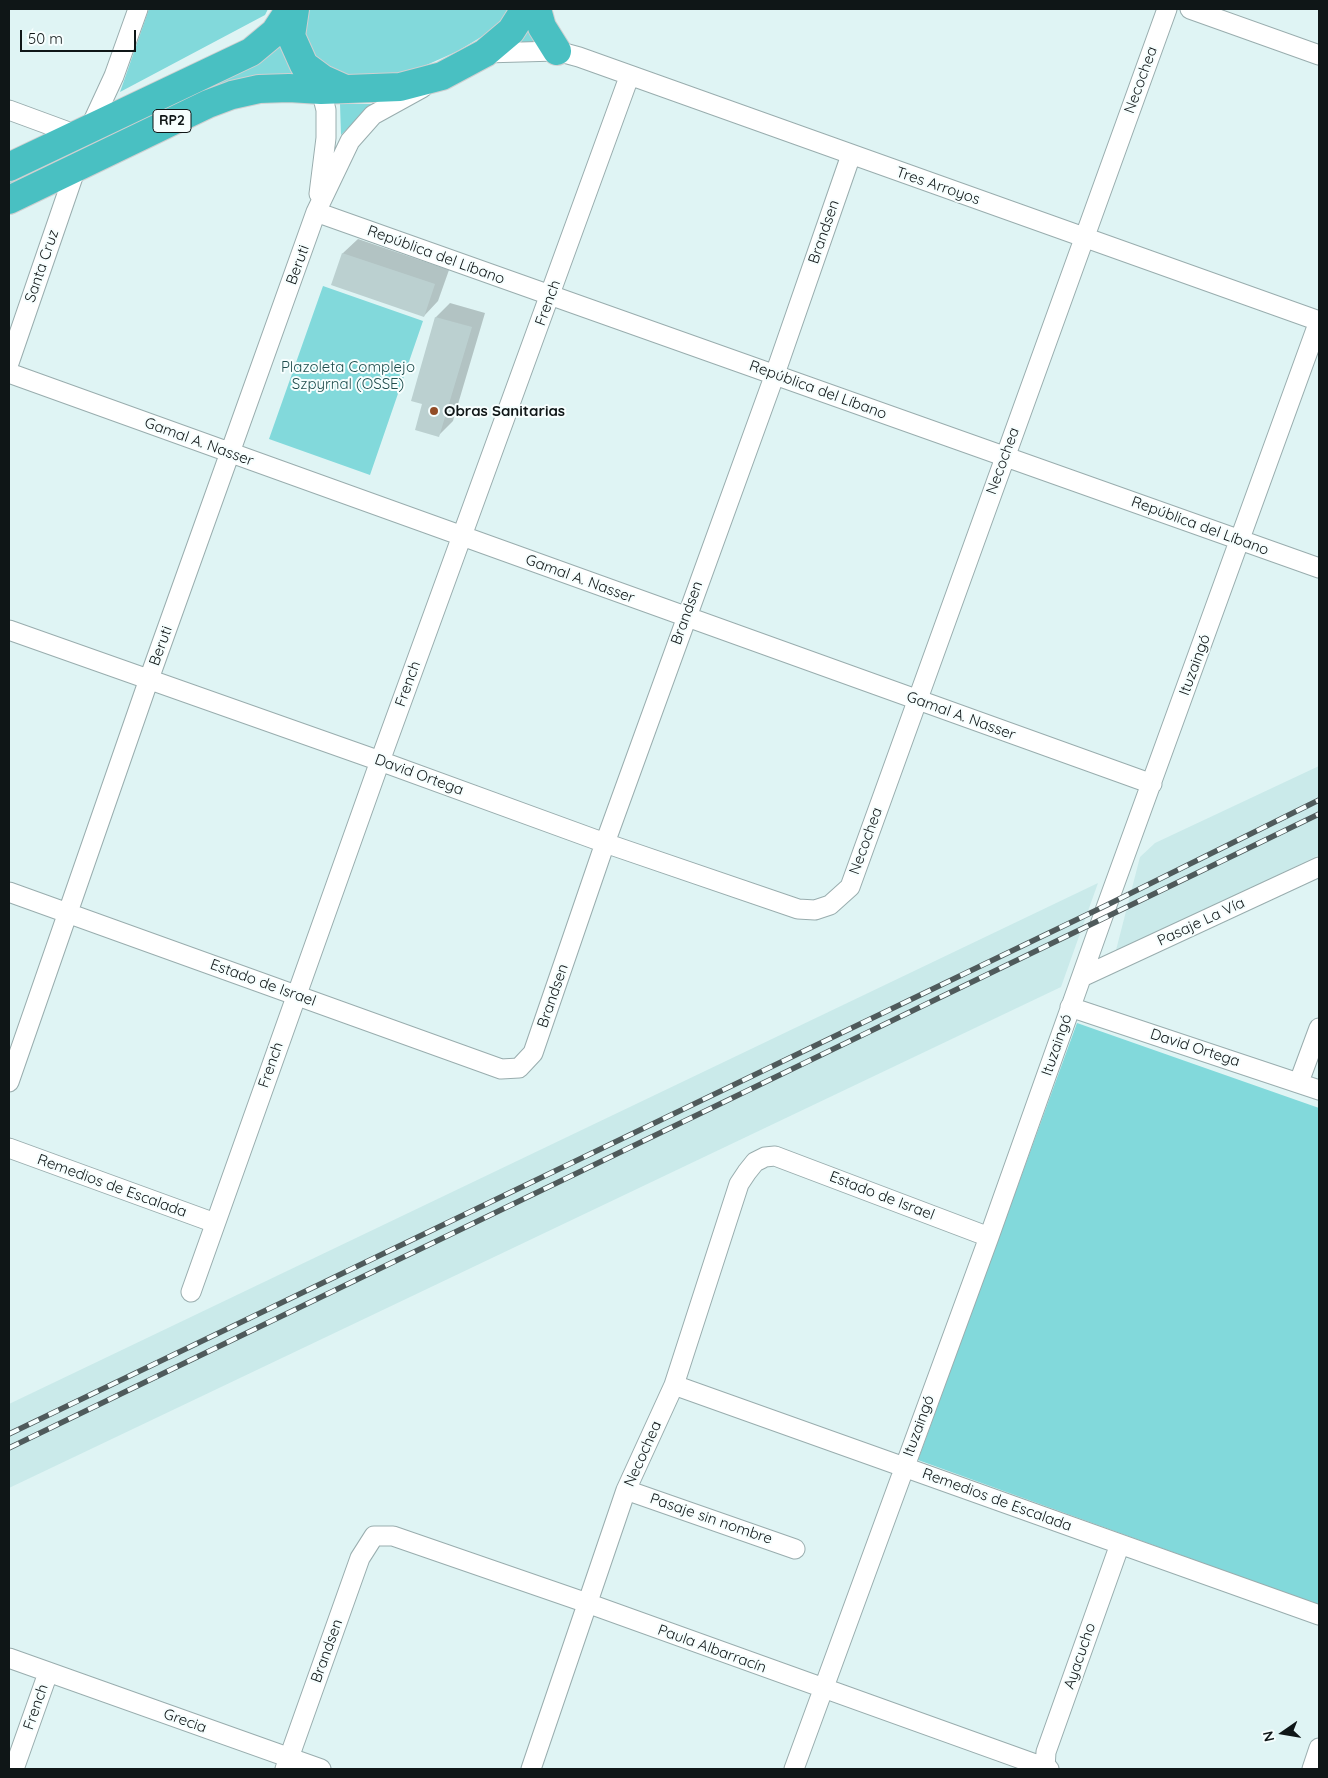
<!DOCTYPE html>
<html>
<head>
<meta charset="utf-8">
<style>
  body { margin:0 }
  #map { position:relative; width:1328px; height:1778px; overflow:hidden; background:#dff4f4; font-family:Quicksand,sans-serif }
  canvas { display:block }
  .frame { position:absolute; inset:0; border:10px solid #0f1617; pointer-events:none }
  .north { position:absolute; left:1258px; top:1708px; width:50px; height:50px; -webkit-text-stroke:4px #f6fefe; paint-order:stroke; rotate:257deg; font-size:14px; font-weight:700; line-height:20px; text-align:center; color:#0f1617 }
  .north::after { content:''; display:block; margin:auto; width:18px; height:22px; background:#0f1617; clip-path:polygon(50% 0,100% 100%,50% 72%,0 100%) }
  .scale { position:absolute; left:20px; top:30px; width:116px; height:22px; box-sizing:border-box; border:2px solid #0f1617; border-top:0; padding-left:6px; font-size:15px; line-height:18px; white-space:nowrap; color:#0f1617; -webkit-text-stroke:4px #f6fefe; paint-order:stroke }
</style>
</head>
<body>
<div id="map">
<canvas width="1328" height="1778"></canvas>
<div class="frame"></div>
<div class="north">N</div>
<div class="scale">50 m</div>
</div>
<script>
const context = document.querySelector('canvas').getContext('2d');
context.lineJoin = 'round';
function fillPath(path, color) {
  context.fillStyle = color;
  context.fill(path, 'evenodd');
}
function toPath(rows) {
  const path = new Path2D();
  for (const r of rows) {
    path.moveTo(r[0], r[1]);
    for (let i = 2; i < r.length; i += 2) path.lineTo(r[i], r[i + 1]);
  }
  return path;
}
function strokePath(path, color, width, dash) {
  context.strokeStyle = color;
  context.lineWidth = width;
  context.lineCap = dash ? 'butt' : 'round';
  context.setLineDash(dash || []);
  context.stroke(path);
}
function drawText(font, color, halo, rows, align = 'center') {
  context.font = font + ' Quicksand,sans-serif';
  context.lineWidth = 4;
  context.setLineDash([]);
  context.textBaseline = 'middle';
  context.strokeStyle = halo;
  context.fillStyle = color;
  for (const [text, x, y, turn = 0] of rows) {
    context.save();
    context.translate(x, y);
    context.rotate((+turn || 0) * Math.PI / 180);
    context.textAlign = isNaN(turn) ? turn : align;
    if (halo) context.strokeText(text, 0, 0);
    context.fillText(text, 0, 0);
    context.restore();
  }
}
const built = toPath([
  [1319,766,1319,855,1115,954,1140,857,1155,843],
  [1098,883,1061,987,9,1488,9,1404]
]);
const green = toPath([
  [149,9,268,9,265,15,120,92],
  [302,9,511,9,491,31,458,51,422,67,392,76,349,79,319,63,300,28],
  [531,19,536,42,511,43],
  [280,40,283,52,299,75,9,185,9,177],
  [340,104,372,104,341,135],
  [323,286,423,321,370,475,269,439],
  [1077,1023,1319,1108,1319,1605,918,1460]
]);
const shadow = toPath([
  [358,239,449,270,438,301,424,316,333,285,343,253],
  [450,303,485,313,453,421,438,436,424,404,436,317]
]);
const building = toPath([
  [342,253,435,284,424,317,331,285],
  [435,317,472,327,439,437,415,430,422,404,411,401]
]);
const street = toPath([
  [1190,9,1319,55],
  [485,53,557,51,579,57,1319,321],
  [315,82,321,90,326,110,326,138,319,194],
  [9,110,77,135],
  [89,130,114,76,138,9],
  [316,212,1319,568],
  [9,363,76,168],
  [9,373,1152,784],
  [9,630,380,761,605,843,798,909,815,910,830,905,850,887,1167,9],
  [9,892,501,1069,519,1068,533,1053,605,843,775,374,851,155],
  [1082,977,1319,867],
  [1070,1007,1319,1090],
  [9,1082,149,679,316,212,350,141,373,115,422,88],
  [1299,1082,1319,1028],
  [9,1148,215,1223],
  [191,1292,380,761,629,77],
  [674,1385,1319,1615],
  [626,1490,795,1549],
  [9,1658,321,1769],
  [14,1769,48,1673],
  [285,1769,360,1558,374,1536,393,1536,587,1603,1049,1769],
  [531,1769,626,1490,674,1385,739,1184,747,1172,755,1162,765,1157,775,1156,989,1237],
  [794,1769,989,1237,1107,905,1319,321],
  [1045,1769,1046,1752,1120,1544],
  [1312,1769,1319,1748]
]);
const highway = toPath([
  [295,9,291,36,304,65,323,79,343,88],
  [537,9,542,27,557,51],
  [9,167,251,52,275,32,290,9],
  [9,200,208,104,232,95,259,89,289,88,321,90,400,87,442,76,485,53,511,31,525,9]
]);
const rail = toPath([
  [9,1434,1107,905,1319,800],
  [9,1448,1319,814]
]);
const markers = [
  [434,411,5,"#924c26"]
];
const shields = [
  [172,121,38]
];
const shieldNames = [
  ["RP2",172,121]
];
const streetNames = [
  ["Necochea",1141,80,-70],
  ["Tres Arroyos",938,186,19],
  ["Brandsen",824,232,-71],
  ["República del Líbano",436,255,20],
  ["Beruti",298,265,-70],
  ["Santa Cruz",42,266,-71],
  ["French",548,303,-70],
  ["República del Líbano",818,390,20],
  ["Gamal A. Nasser",199,442,20],
  ["Necochea",1003,461,-70],
  ["República del Líbano",1200,526,20],
  ["Gamal A. Nasser",580,579,20],
  ["Brandsen",687,613,-70],
  ["Beruti",161,646,-70],
  ["Ituzaingó",1195,665,-70],
  ["French",408,684,-70],
  ["Gamal A. Nasser",961,716,20],
  ["David Ortega",419,775,20],
  ["Necochea",866,841,-70],
  ["Pasaje La Vía",1201,922,-25],
  ["Estado de Israel",263,983,20],
  ["Brandsen",553,996,-71],
  ["Ituzaingó",1057,1045,-71],
  ["David Ortega",1195,1048,18],
  ["French",271,1065,-71],
  ["Remedios de Escalada",112,1186,20],
  ["Estado de Israel",882,1196,21],
  ["Ituzaingó",919,1426,-70],
  ["Necochea",643,1454,-66],
  ["Remedios de Escalada",997,1500,20],
  ["Pasaje sin nombre",711,1519,19],
  ["Paula Albarracín",712,1649,20],
  ["Brandsen",327,1651,-70],
  ["Ayacucho",1080,1656,-71],
  ["French",36,1707,-71],
  ["Grecia",185,1721,20]
];
const parkNames = [
  ["Plazoleta Complejo",348,367],
  ["Szpyrnal (OSSE)",348,384]
];
const poiNames = [
  ["Obras Sanitarias",444,411]
];
fillPath(built, '#caeaea');
fillPath(green, '#82d9db');
fillPath(shadow, '#0003');
fillPath(building, '#bbd0d0');
strokePath(street, '#99adae', 21);
strokePath(highway, '#cfd0d1', 30);
strokePath(street, '#fff', 19);
strokePath(highway, '#49c0c2', 28);
strokePath(rail, '#4f5a5b', 5.5);
strokePath(rail, '#f6fefe', 4, [11]);
for (const [x, y, r, color] of markers) {
  const dot = new Path2D();
  dot.arc(x, y, r, 0, 2 * Math.PI);
  context.fillStyle = color;
  context.fill(dot);
  strokePath(dot, '#f6fefe', 2);
}
for (const [x, y, w] of shields) {
  const box = new Path2D();
  box.roundRect(x - w / 2, y - 11.5, w, 23, 4);
  context.fillStyle = '#f6fefe';
  context.fill(box);
  strokePath(box, '#0f1617', 1);
}
drawText('bold 14px', '#0f1617', null, shieldNames);
drawText('15px', '#0f1617', '#f6fefe', streetNames);
drawText('15px', '#1f4d4d', '#f6fefe', parkNames);
drawText('bold 15px', '#0f1617', '#f6fefe', poiNames, 'left');
</script>
</body>
</html>
